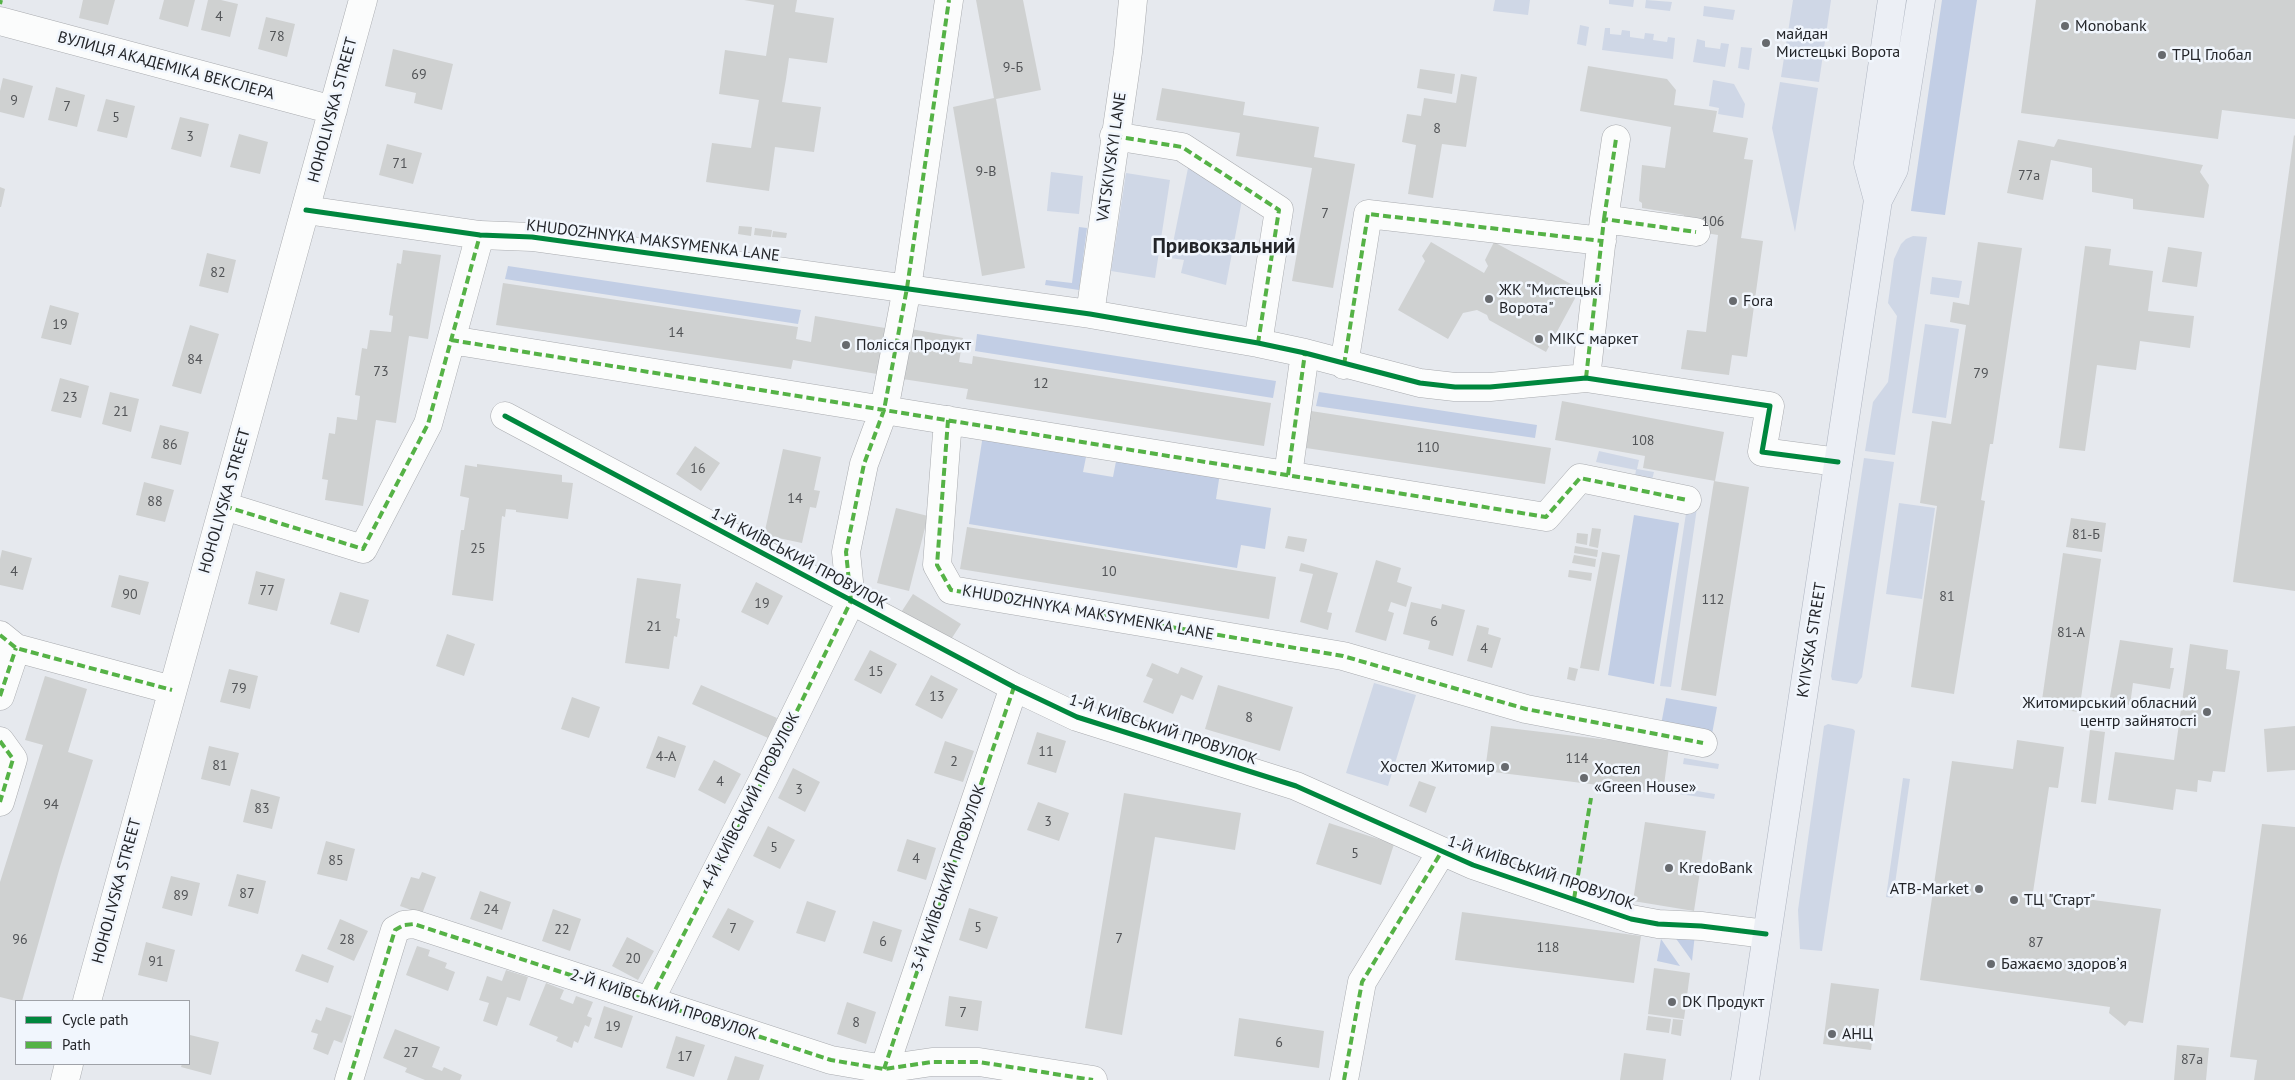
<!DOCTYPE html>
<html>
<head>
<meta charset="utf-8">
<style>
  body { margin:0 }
  #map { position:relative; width:2295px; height:1080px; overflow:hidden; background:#e6e9ee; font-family:"PT Sans",sans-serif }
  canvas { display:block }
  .legend { position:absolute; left:15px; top:1000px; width:175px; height:65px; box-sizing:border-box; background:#f1f6fd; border:1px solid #9fa2a8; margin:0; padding:6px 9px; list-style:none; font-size:15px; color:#232529 }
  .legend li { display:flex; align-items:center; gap:10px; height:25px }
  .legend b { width:25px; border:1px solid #9fa2a8 }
</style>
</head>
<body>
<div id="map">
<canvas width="2295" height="1080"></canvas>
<ul class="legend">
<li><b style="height:6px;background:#00873e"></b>Cycle path</li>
<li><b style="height:6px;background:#55b246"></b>Path</li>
</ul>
</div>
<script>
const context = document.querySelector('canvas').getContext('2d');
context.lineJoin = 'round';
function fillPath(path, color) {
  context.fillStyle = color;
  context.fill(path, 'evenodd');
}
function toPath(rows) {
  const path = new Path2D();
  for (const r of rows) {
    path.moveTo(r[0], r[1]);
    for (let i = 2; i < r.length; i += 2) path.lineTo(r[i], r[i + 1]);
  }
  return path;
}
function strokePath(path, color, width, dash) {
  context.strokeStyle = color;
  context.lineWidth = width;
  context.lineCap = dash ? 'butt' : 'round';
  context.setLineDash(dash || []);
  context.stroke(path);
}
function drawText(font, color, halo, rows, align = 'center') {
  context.font = font + ' "PT Sans",sans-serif';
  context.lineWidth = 5;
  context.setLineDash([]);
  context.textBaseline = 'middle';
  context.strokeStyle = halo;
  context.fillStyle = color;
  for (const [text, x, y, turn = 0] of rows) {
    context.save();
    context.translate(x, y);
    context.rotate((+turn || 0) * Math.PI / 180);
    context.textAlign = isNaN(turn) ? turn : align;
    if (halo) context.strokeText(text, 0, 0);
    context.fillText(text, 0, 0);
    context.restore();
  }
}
const green = toPath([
  [1495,0,1530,0,1528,15,1493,11],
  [1609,0,1634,0,1633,7,1609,4],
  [1646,0,1672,2,1670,11,1645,8],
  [1793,0,1831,0,1819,82,1781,77],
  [1704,6,1735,10,1733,20,1703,16],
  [1580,25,1589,27,1586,46,1577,44],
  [1605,28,1610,28,1610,34,1621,35,1622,30,1630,31,1630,37,1644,39,1645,33,1654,34,1653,40,1667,42,1668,37,1675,38,1673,59,1602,50],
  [1697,39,1705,41,1705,47,1720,49,1721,43,1729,44,1725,67,1693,62],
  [1741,47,1752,48,1749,70,1738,68],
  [1713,80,1734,84,1745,104,1743,118,1718,114,1719,108,1709,106],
  [1780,82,1818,88,1795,232,1772,128],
  [1189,163,1242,200,1226,285,1181,273,1184,260,1170,258],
  [1051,172,1083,176,1079,214,1047,211],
  [1126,173,1170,180,1155,278,1111,271],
  [1913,236,1927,237,1895,455,1865,451,1873,402,1888,382,1897,316,1888,303,1894,259,1901,244,1906,239],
  [1932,277,1962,281,1959,298,1930,294],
  [1925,324,1959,329,1946,418,1912,413],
  [1599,451,1639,460,1637,469,1654,472,1652,480,1635,476,1636,470,1596,462],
  [1864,458,1894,462,1862,677,1857,684,1832,680,1831,676],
  [1688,500,1698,501,1671,687,1660,686],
  [1899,503,1935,508,1922,599,1886,594],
  [1374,683,1416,695,1388,786,1346,773],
  [1828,724,1853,729,1855,731,1822,951,1800,949,1798,910,1824,726],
  [1684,758,1719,764,1718,769,1683,764],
  [1903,778,1910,779,1893,898,1886,897],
  [1680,788,1715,794,1714,799,1679,794]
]);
const forest = toPath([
  [1942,0,1977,0,1945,215,1911,211],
  [1079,227,1087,228,1079,290,1045,285,1046,280,1072,283],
  [508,266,801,310,798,324,505,279],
  [977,334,1276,381,1273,398,975,351],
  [1319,392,1537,425,1535,438,1316,406],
  [983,435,1087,452,1083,472,1113,477,1117,456,1220,473,1216,499,1271,508,1265,549,1241,545,1237,568,969,524],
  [1634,515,1679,523,1654,684,1608,675],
  [1666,698,1717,707,1712,734,1661,725],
  [1672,933,1695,934,1692,961],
  [1661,939,1680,966,1657,961]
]);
const building = toPath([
  [83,0,115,0,108,25,79,18],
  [164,0,195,0,188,27,159,19],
  [208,0,221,0,238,4,230,37,201,30],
  [744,0,797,0,795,12,834,18,827,63,789,58,786,79,782,102,821,107,814,152,775,147,769,191,706,182,712,143,751,148,759,100,719,94,725,50,766,56,774,5],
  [976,0,1023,0,1041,90,996,99,1025,268,982,276,953,107,994,98],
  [2036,0,2295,0,2295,119,2222,110,2218,139,2021,113],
  [266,17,295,24,287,57,258,49],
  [393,49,453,64,442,110,414,103,416,93,385,86],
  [1588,66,1667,79,1676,90,1674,105,1717,111,1713,132,1748,138,1744,159,1753,160,1741,238,1763,241,1747,357,1732,355,1729,375,1681,369,1687,330,1706,332,1718,235,1682,229,1684,215,1642,208,1642,203,1639,201,1642,165,1665,168,1671,127,1580,111],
  [1420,69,1455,74,1452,94,1417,88],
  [1461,74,1477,77,1466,147,1442,144,1433,198,1408,194,1416,145,1402,142,1407,114,1421,116,1424,98,1456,103],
  [3,78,33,86,24,118,0,112,0,91],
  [56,87,85,95,77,127,48,120],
  [1162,88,1245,102,1243,115,1319,127,1314,157,1355,164,1333,288,1292,281,1312,168,1236,156,1240,133,1156,120],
  [106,99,135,106,127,138,97,131],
  [180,117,209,124,201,157,171,149],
  [239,134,268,142,260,174,230,167],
  [2294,135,2295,136,2295,591,2233,582],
  [2058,139,2203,165,2200,172,2209,185,2204,218,2133,209,2133,199,2092,192,2092,168,2051,160,2043,200,2007,193,2018,140,2054,147],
  [387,144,422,153,413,184,379,175],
  [0,187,5,189,1,207,0,207],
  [739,226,752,227,751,236,738,234],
  [755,228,772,230,771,237,754,235],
  [773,231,787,233,786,238,772,237],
  [1431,242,1484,273,1488,266,1485,260,1494,242,1580,289,1546,352,1489,320,1487,315,1477,310,1463,313,1448,339,1398,310,1425,261,1422,256],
  [1978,242,2022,248,1993,444,1990,444,1981,500,1985,501,1954,694,1911,687,1937,506,1920,503,1932,421,1951,424,1966,325,1950,322,1953,302,1969,305],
  [2085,246,2111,249,2109,265,2153,271,2148,311,2194,316,2190,348,2140,341,2136,370,2097,365,2085,451,2059,448],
  [2168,247,2202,252,2197,287,2162,282],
  [403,250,441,255,428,339,409,336,396,423,376,420,363,506,325,500,328,480,322,479,329,433,335,434,337,417,357,420,360,396,355,395,362,348,367,349,370,330,391,332,393,316,389,315,397,263,401,264],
  [207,253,236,260,228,293,199,286],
  [503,283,798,327,796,339,811,342,815,316,885,328,877,374,793,360,791,369,496,325],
  [50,305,79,313,71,345,41,338],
  [190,325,219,334,201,394,172,386],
  [905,328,963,338,959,362,972,364,973,356,1271,403,1264,446,966,399,968,389,896,378],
  [60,378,89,386,81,418,51,411],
  [110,392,139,399,131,432,102,424],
  [1562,401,1724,432,1715,481,1643,468,1645,456,1555,440],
  [1311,411,1551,448,1545,484,1306,448],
  [160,425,189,432,181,465,151,458],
  [695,446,720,463,701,491,676,474],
  [783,449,821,457,814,490,820,491,816,508,810,507,802,543,764,535],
  [477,464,562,475,562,482,573,483,568,519,516,512,516,510,506,509,505,517,502,516,493,601,452,595,461,530,464,530,469,498,460,496,465,465,477,467],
  [1714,481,1749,487,1716,696,1681,690],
  [144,482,174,490,165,522,136,515],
  [896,508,928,516,909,591,877,583],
  [2071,518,2106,523,2102,552,2066,547],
  [967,527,1276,577,1269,619,960,569],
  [1592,528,1601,529,1598,548,1589,546],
  [1577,533,1588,534,1587,545,1576,543],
  [1288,536,1307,539,1304,552,1285,548],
  [1575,546,1598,550,1597,557,1574,553],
  [2,550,32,558,23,590,0,585,0,559],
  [1602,552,1620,555,1599,671,1580,668],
  [2063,553,2101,559,2079,712,2041,707],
  [1574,555,1596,559,1595,567,1572,563],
  [1376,560,1401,568,1397,582,1412,587,1406,607,1391,602,1388,611,1394,613,1386,641,1355,632],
  [1301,563,1338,573,1327,612,1332,613,1328,630,1300,622,1313,574,1299,571],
  [1569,570,1592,573,1591,581,1568,577],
  [256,571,285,579,277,611,248,604],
  [119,575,149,582,140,615,111,607],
  [637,578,681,584,676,618,680,619,677,637,674,636,669,669,625,663],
  [756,582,783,596,768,625,741,612],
  [340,592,369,600,359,633,330,624],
  [913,594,961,624,948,644,900,614],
  [1411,602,1441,609,1442,604,1465,610,1453,656,1428,649,1430,641,1403,634],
  [1477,625,1489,628,1488,634,1501,638,1492,668,1467,661],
  [447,634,475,644,464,676,436,666],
  [2120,640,2173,648,2170,668,2174,668,2170,689,2133,683,2130,705,2109,702],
  [2190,644,2228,650,2226,669,2240,671,2225,772,2213,771,2211,782,2198,780,2197,792,2176,789,2173,810,2108,800,2115,752,2174,760],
  [870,650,897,664,881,694,854,680],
  [1152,663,1178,674,1181,667,1203,676,1193,700,1181,695,1173,714,1143,702,1153,679,1146,676],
  [1569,667,1578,669,1575,681,1567,679],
  [229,669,258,676,250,709,220,702],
  [931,675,958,689,942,719,915,705],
  [45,676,87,689,68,752,93,760,60,867,22,1001,16,1001,0,997,0,882,43,745,25,740],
  [701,685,777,718,768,738,692,704],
  [1218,685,1293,707,1280,751,1205,729],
  [572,697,600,707,589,738,561,729],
  [1491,726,1669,747,1663,793,1485,771],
  [2295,726,2295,770,2267,772,2264,729],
  [2090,730,2105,732,2096,804,2081,802],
  [1037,732,1066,741,1056,773,1027,764],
  [658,736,686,746,675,778,646,768],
  [2017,740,2064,747,2058,788,2049,787,2033,892,2161,909,2143,1023,2129,1021,2125,1026,2109,1013,2110,1007,1920,980,1952,761,2013,769],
  [945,741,974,751,963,782,934,773],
  [209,746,239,753,230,786,201,779],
  [714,760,741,774,725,804,698,790],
  [793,768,820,782,805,812,778,798],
  [1419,781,1436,787,1426,813,1409,806],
  [251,789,280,797,272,829,243,822],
  [1124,793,1241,813,1235,850,1155,837,1122,1035,1085,1028],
  [1038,802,1069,813,1059,841,1027,830],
  [1645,822,1706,831,1694,911,1633,901],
  [1329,823,1394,844,1381,885,1316,864],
  [2262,824,2295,827,2295,1080,2254,1080,2257,1060,2230,1057],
  [768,826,795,840,780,869,753,856],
  [907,839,936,848,926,880,897,871],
  [326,841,355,849,347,881,317,874],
  [422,872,436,877,422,914,400,906,411,877,419,879],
  [237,874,266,881,258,914,228,906],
  [171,876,200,883,192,916,162,908],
  [480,891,511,902,502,930,470,919],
  [807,901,836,911,825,942,796,933],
  [728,908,754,921,739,951,712,937],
  [969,908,998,917,987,949,959,940],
  [553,909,581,919,570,951,542,941],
  [1462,912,1641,936,1634,983,1455,960],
  [340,919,368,931,354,961,327,949],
  [873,921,902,930,892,962,863,953],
  [627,937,654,951,638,980,612,966],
  [146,942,175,950,167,982,138,975],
  [417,946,430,950,428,956,447,963,445,968,455,972,448,991,406,975],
  [302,954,334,966,328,983,295,971],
  [1654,968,1690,973,1684,1019,1648,1014],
  [506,970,528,977,520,1001,507,997,497,1026,483,1021,489,1003,479,1000,487,976,502,981],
  [546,983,564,990,560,999,573,1004,576,996,593,1002,587,1016,592,1018,589,1027,585,1025,578,1043,574,1041,572,1048,556,1041,558,1037,529,1025],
  [1831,983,1879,989,1871,1050,1823,1044],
  [949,996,982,1001,978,1031,945,1026],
  [847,1002,876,1012,866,1044,837,1034],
  [604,1006,633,1016,622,1048,594,1038],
  [326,1007,352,1016,342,1043,334,1040,328,1055,313,1049,318,1034,311,1032,316,1019,321,1021],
  [1648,1016,1671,1019,1669,1033,1646,1030],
  [1239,1018,1324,1031,1319,1068,1234,1056],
  [1673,1019,1683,1020,1681,1036,1671,1034],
  [395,1029,440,1047,432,1067,442,1071,444,1067,462,1075,460,1080,425,1080,405,1072,407,1068,383,1058],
  [190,1035,219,1042,211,1075,181,1067,182,1064,189,1064],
  [676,1036,705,1045,694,1077,666,1068],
  [2177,1045,2209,1048,2206,1080,2174,1080],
  [1624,1053,1666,1059,1663,1080,1620,1080],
  [735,1056,764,1065,759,1080,727,1080]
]);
const minor = toPath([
  [0,21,333,110],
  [1114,136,1182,147,1279,210,1258,343],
  [306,210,480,235,532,237,1090,314,1258,343,1305,353,1420,383,1455,387,1490,387,1586,378,1770,406,1762,452,1838,462],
  [1604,219,1616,139],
  [1090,314,1128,52,1133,0],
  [451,340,1546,517,1580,478,1687,500],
  [1344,365,1368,214,1602,241],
  [1586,378,1604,219,1696,232],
  [505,416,1014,687,1077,717,1296,786,1473,865,1631,919,1658,924,1701,926,1766,934],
  [948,420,937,565,951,590,1343,656,1526,709,1703,743],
  [1288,475,1305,353],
  [224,506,363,549,428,424,480,235],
  [0,635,16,648,172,690],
  [0,696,16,648],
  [0,741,13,759,0,802],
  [650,1000,763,780,851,601,846,552,864,464,884,410,907,288,949,0],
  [87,1001,363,0],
  [884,1069,1014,687],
  [65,1080,69,1064],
  [349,1080,395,930,404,925,414,924,831,1060,884,1069,932,1062,979,1062,1093,1080],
  [1344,1080,1362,982,1442,851]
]);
const major = toPath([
  [1878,200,1868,163,1892,0],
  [1745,1080,1878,200,1894,169,1921,0]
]);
const quiet = toPath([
  [0,4,1,0],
  [1114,136,1182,147,1279,210,1258,343],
  [1604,219,1616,139],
  [451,340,1546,517,1580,478,1687,500],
  [1344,365,1368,214,1602,241],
  [1586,378,1604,219,1696,232],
  [948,420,937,565,951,590,1343,656,1526,709,1703,743],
  [1288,475,1305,353],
  [224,506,363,549,428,424,480,235],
  [0,635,16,648,172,690],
  [0,696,16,648],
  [0,741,13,759,0,802],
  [1574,899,1591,798],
  [650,1000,763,780,851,601,846,552,864,464,884,410,907,288,949,0],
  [884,1069,1014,687],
  [349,1080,395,930,404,925,414,924,831,1060,884,1069,932,1062,979,1062,1093,1080],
  [1344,1080,1362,982,1442,851]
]);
const cycleway = toPath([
  [306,210,480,235,532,237,1090,314,1258,343,1305,353,1420,383,1455,387,1490,387,1586,378,1770,406,1762,452,1838,462],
  [505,416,1014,687,1077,717,1296,786,1473,865,1631,919,1658,924,1701,926,1766,934]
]);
const markers = [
  [2065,26,5,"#676a6e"],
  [1766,43,5,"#676a6e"],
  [2162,55,5,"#676a6e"],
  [1489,299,5,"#676a6e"],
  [1733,301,5,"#676a6e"],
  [1539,339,5,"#676a6e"],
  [846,345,5,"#676a6e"],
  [2207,712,5,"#676a6e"],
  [1505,767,5,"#676a6e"],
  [1584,778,5,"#676a6e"],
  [1669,868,5,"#676a6e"],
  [1979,889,5,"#676a6e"],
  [2014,900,5,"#676a6e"],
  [1991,964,5,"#676a6e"],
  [1672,1002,5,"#676a6e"],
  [1832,1034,5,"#676a6e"]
];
const numberNames = [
  ["4",219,17],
  ["78",277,37],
  ["9-Б",1013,68],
  ["69",419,75],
  ["9",14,101],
  ["7",67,107],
  ["5",116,118],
  ["8",1437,129],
  ["3",190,137],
  ["71",400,164],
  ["9-В",986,172],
  ["77а",2029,176],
  ["7",1325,214],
  ["106",1713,222],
  ["82",218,273],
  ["19",60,325],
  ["14",676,333],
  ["84",195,360],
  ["73",381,372],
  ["79",1981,374],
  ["12",1041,384],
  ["23",70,398],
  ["21",121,412],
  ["108",1643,441],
  ["86",170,445],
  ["110",1428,448],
  ["16",698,469],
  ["14",795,499],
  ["88",155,502],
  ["81-Б",2086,535],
  ["25",478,549],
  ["4",14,572],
  ["10",1109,572],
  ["77",267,591],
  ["90",130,595],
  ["81",1947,597],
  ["112",1713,600],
  ["19",762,604],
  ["6",1434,622],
  ["21",654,627],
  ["81-А",2071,633],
  ["4",1484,649],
  ["15",876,672],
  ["79",239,689],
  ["13",937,697],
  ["8",1249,718],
  ["11",1046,752],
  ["4-А",666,757],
  ["114",1577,759],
  ["2",954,762],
  ["81",220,766],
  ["4",720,782],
  ["3",799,790],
  ["94",51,805],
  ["83",262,809],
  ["3",1048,822],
  ["5",774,848],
  ["5",1355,854],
  ["4",916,859],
  ["85",336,861],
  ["87",247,894],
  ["89",181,896],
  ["24",491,910],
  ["5",978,928],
  ["7",733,929],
  ["22",562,930],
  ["7",1119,939],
  ["96",20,940],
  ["28",347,940],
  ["6",883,942],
  ["87",2036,943],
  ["118",1548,948],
  ["20",633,959],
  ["91",156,962],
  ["7",963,1013],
  ["8",856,1023],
  ["19",613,1027],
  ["6",1279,1043],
  ["27",411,1053],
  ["17",685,1057],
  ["87а",2192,1060]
];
const poiNames = [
  ["Monobank",2075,26],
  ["майдан",1776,34],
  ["Мистецькі Ворота",1776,52],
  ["ТРЦ Глобал",2172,55],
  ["ЖК \"Мистецькі",1499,290],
  ["Ворота\"",1499,308],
  ["Fora",1743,301],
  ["МІКС маркет",1549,339],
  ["Полісся Продукт",856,345],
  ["Житомирський обласний",2197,703,"right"],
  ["центр зайнятості",2197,721,"right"],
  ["Хостел Житомир",1495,767,"right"],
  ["Хостел",1594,769],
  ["«Green House»",1594,787],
  ["KredoBank",1679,868],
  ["ATB-Market",1969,889,"right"],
  ["ТЦ \"Старт\"",2024,900],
  ["Бажаємо здоровʼя",2001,964],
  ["DK Продукт",1682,1002],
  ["АНЦ",1842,1034]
];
const streetNames = [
  ["ВУЛИЦЯ АКАДЕМІКА ВЕКСЛЕРА",166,66,15],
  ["HOHOLIVSKA STREET",333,110,-75],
  ["VATSKIVSKYI LANE",1112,157,-82],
  ["KHUDOZHNYKA MAKSYMENKA LANE",653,241,7],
  ["HOHOLIVSKA STREET",225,501,-74],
  ["1-Й КИЇВСЬКИЙ ПРОВУЛОК",799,559,28],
  ["KHUDOZHNYKA MAKSYMENKA LANE",1088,613,10],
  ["KYIVSKA STREET",1812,640,-81],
  ["1-Й КИЇВСЬКИЙ ПРОВУЛОК",1163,730,18],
  ["4-Й КИЇВСЬКИЙ ПРОВУЛОК",751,801,-63],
  ["1-Й КИЇВСЬКИЙ ПРОВУЛОК",1541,873,19],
  ["3-Й КИЇВСЬКИЙ ПРОВУЛОК",949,878,-71],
  ["HOHOLIVSKA STREET",117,891,-75],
  ["2-Й КИЇВСЬКИЙ ПРОВУЛОК",664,1005,18]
];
const districtNames = [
  ["Привокзальний",1224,247]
];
fillPath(green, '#cfd7e6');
fillPath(forest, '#c2cee5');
fillPath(building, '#cfd1d1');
strokePath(minor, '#a9abaf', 29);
strokePath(major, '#afb5c1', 29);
strokePath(minor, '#fbfcfc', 28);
strokePath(major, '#eceff5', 28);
strokePath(quiet, '#55b246', 4, [8, 4]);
strokePath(cycleway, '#00873e', 5);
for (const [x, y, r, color] of markers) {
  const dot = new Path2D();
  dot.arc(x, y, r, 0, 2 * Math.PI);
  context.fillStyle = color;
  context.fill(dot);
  strokePath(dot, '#f1f6fd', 2);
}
drawText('14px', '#515356', null, numberNames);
drawText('16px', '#232529', '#f1f6fd', poiNames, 'left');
drawText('16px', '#232529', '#f1f6fd', streetNames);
drawText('bold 21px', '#232529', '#f1f6fd', districtNames);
</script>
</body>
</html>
